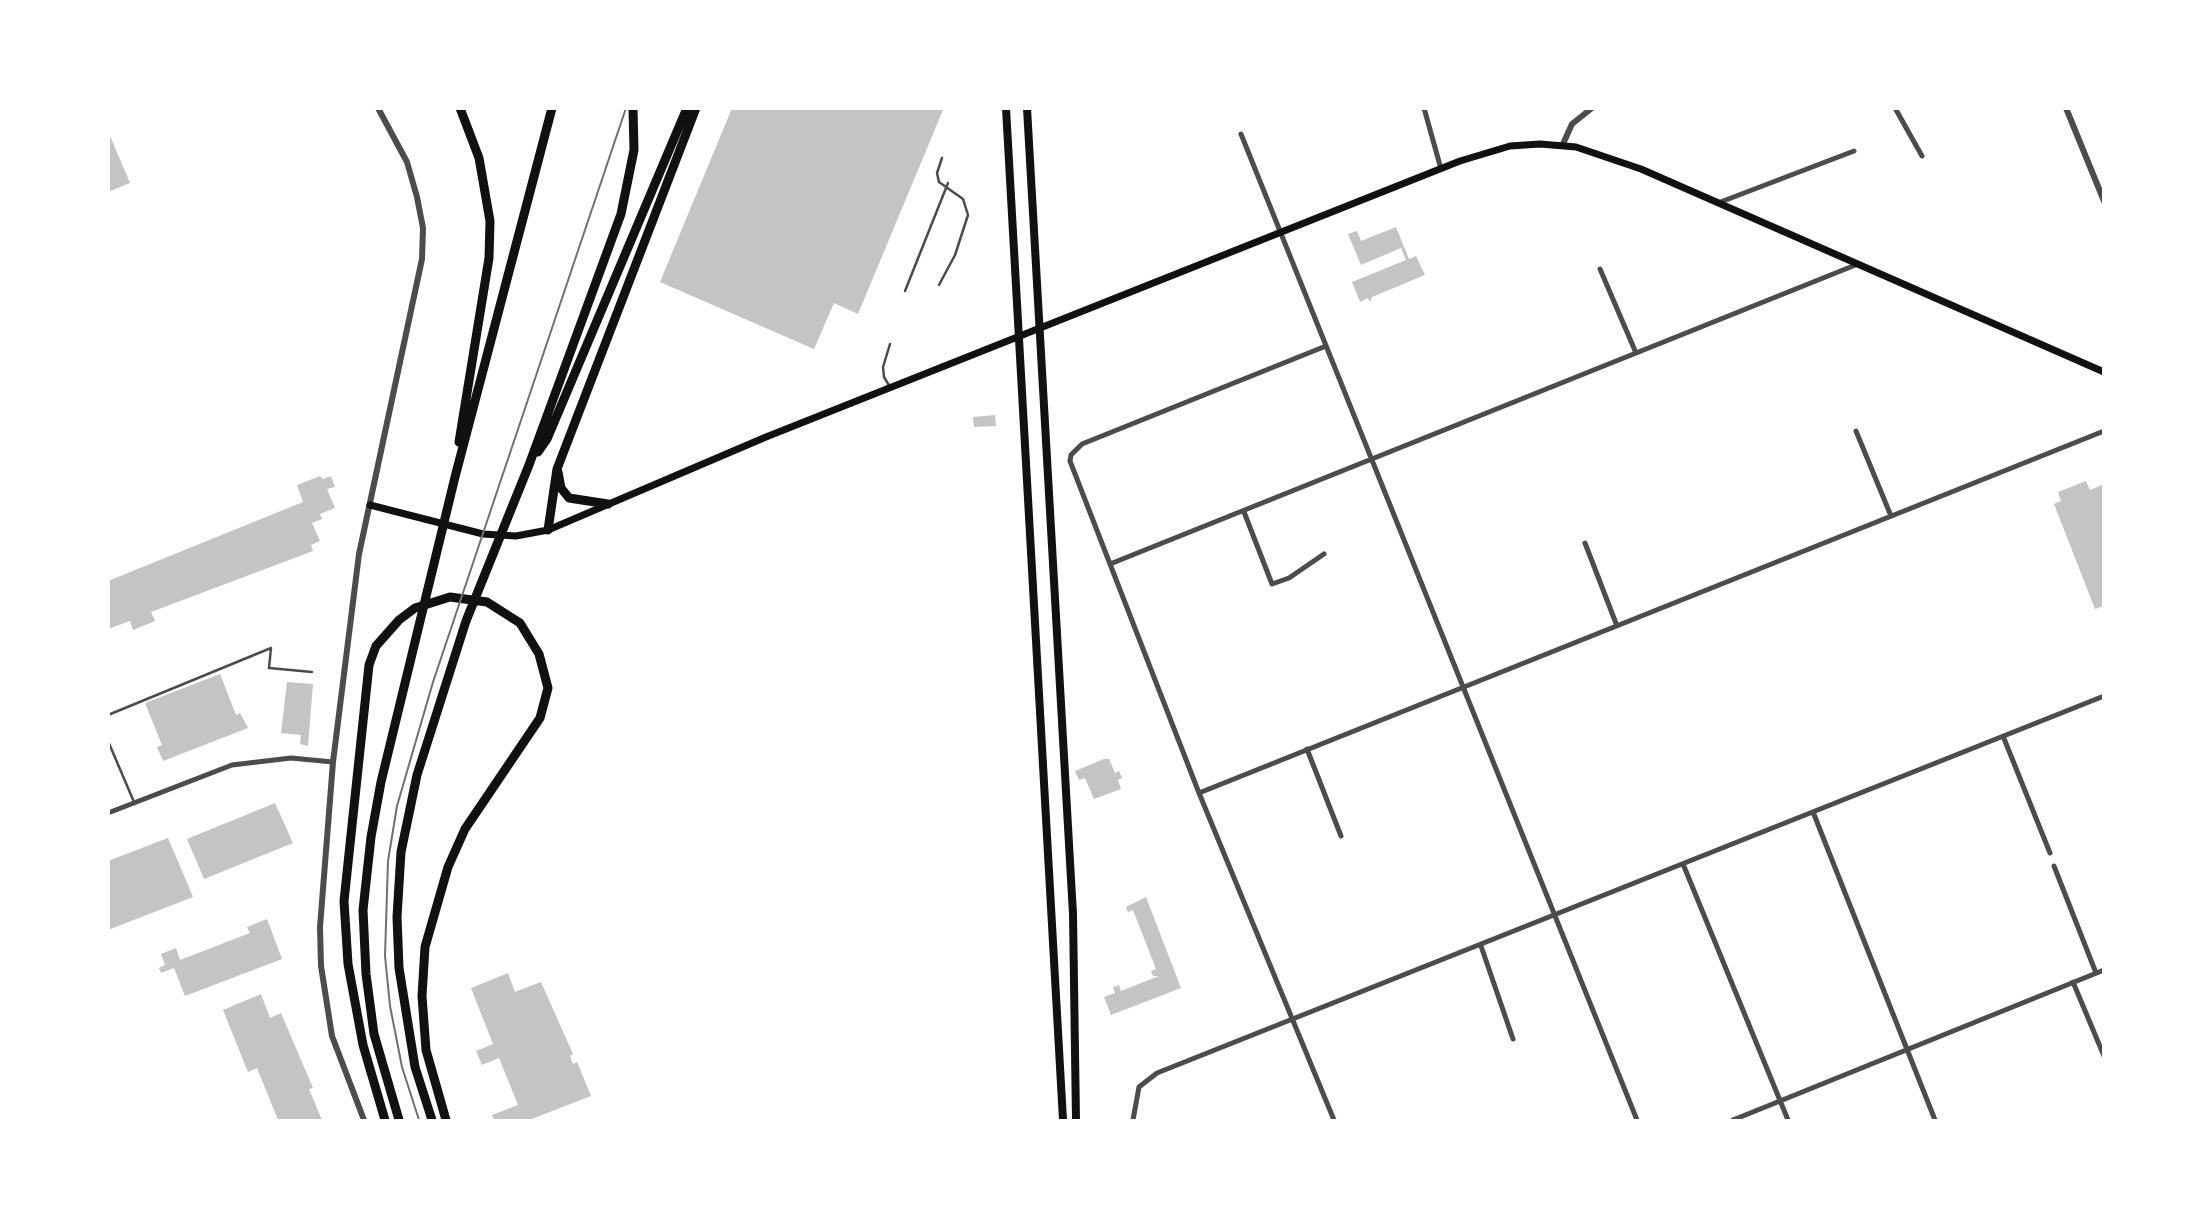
<!DOCTYPE html>
<html>
<head>
<meta charset="utf-8">
<style>
  body { margin:0 }
  #map { position:relative; width:2212px; height:1229px; overflow:hidden; background:#fff; font-family:"PT Sans",sans-serif }
  canvas { display:block }
  .frame { position:absolute; inset:0; border:110px solid #fff; pointer-events:none }
</style>
</head>
<body>
<div id="map">
<canvas width="2212" height="1229"></canvas>
<div class="frame"></div>
</div>
<script>
const context = document.querySelector('canvas').getContext('2d');
context.lineJoin = 'round';
function fillPath(path, color) {
  context.fillStyle = color;
  context.fill(path, 'evenodd');
}
function toPath(rows) {
  const path = new Path2D();
  for (const r of rows) {
    path.moveTo(r[0], r[1]);
    for (let i = 2; i < r.length; i += 2) path.lineTo(r[i], r[i + 1]);
  }
  return path;
}
function strokePath(path, color, width, dash) {
  context.strokeStyle = color;
  context.lineWidth = width;
  context.lineCap = dash ? 'butt' : 'round';
  context.setLineDash(dash || []);
  context.stroke(path);
}
const building = toPath([
  [732,108,943,110,858,314,834,303,814,349,660,282],
  [108,131,130,183,108,192],
  [1396,227,1409,259,1416,256,1425,275,1372,297,1370,302,1368,298,1360,302,1352,282,1406,260,1401,248,1361,265,1348,234,1357,231,1361,241],
  [995,415,996,426,974,427,973,417],
  [320,476,323,479,331,476,335,487,327,489,335,508,320,514,322,519,312,523,320,541,311,545,313,551,151,612,155,621,133,630,130,621,108,629,108,581,303,502,297,485],
  [2086,481,2090,490,2104,484,2104,606,2095,609,2054,504,2061,501,2058,492],
  [220,674,236,715,240,713,248,728,163,761,157,747,162,745,145,703],
  [287,682,313,684,308,746,300,744,301,735,281,733],
  [1104,759,1109,759,1115,773,1119,771,1122,778,1118,780,1121,789,1094,799,1085,778,1079,780,1075,771],
  [275,803,293,843,204,879,187,839],
  [168,838,193,897,108,930,108,861],
  [1146,897,1181,988,1111,1015,1104,997,1115,993,1113,987,1119,985,1121,991,1159,976,1153,976,1151,971,1156,969,1133,910,1128,912,1126,907],
  [267,919,282,959,185,996,174,968,161,973,159,968,165,965,161,954,176,948,180,960,250,933,247,927],
  [508,973,515,992,541,982,573,1054,570,1056,573,1064,577,1062,591,1096,529,1120,494,1120,492,1115,518,1105,499,1058,482,1065,476,1051,493,1044,471,988],
  [261,994,270,1018,281,1013,313,1088,309,1089,322,1120,278,1120,257,1068,248,1072,223,1010]
]);
const service = toPath([
  [939,285,955,255,968,215,963,199,939,182,937,173,942,158],
  [905,291,948,183],
  [890,344,883,367,884,377,890,387],
  [108,715,271,648,269,668,312,672],
  [108,741,134,802]
]);
const minor = toPath([
  [1424,108,1441,169],
  [1895,108,1922,156],
  [1241,134,1637,1120],
  [1718,203,1854,151],
  [1600,269,1636,353],
  [1326,346,1082,444,1071,455,1070,461,1199,793,1334,1120],
  [1856,431,1891,516],
  [1244,512,1272,584,1289,578,1324,554],
  [1585,543,1617,626],
  [1110,564,1858,264],
  [2003,736,2050,853],
  [1307,749,1341,836],
  [1199,793,2104,431],
  [1813,812,1935,1120],
  [108,813,232,765,291,758,333,762],
  [1683,864,1788,1120],
  [2054,866,2096,973],
  [1481,946,1513,1039],
  [2073,982,2104,1056],
  [1133,1120,1139,1087,1157,1073,2104,696],
  [1733,1120,2104,970]
]);
const tertiary = toPath([
  [2066,108,2104,201],
  [1563,144,1572,124,1592,108],
  [364,1120,332,1036,321,966,320,927,333,762,359,554,422,259,423,228,417,197,407,162,378,108]
]);
const secondary = toPath([
  [370,505,483,534,516,536,548,530,766,437,1460,161,1510,146,1540,144,1576,147,1641,169,2104,372]
]);
const primary = toPath([
  [1006,108,1063,1120],
  [1027,108,1073,914,1076,1120]
]);
const motorway = toPath([
  [459,442,489,258,490,221,479,158,460,108],
  [538,452,547,439,687,108],
  [558,472,561,488,569,498,608,504],
  [548,530,557,469,696,108],
  [385,1120,363,1045,348,964,344,901,369,665,376,646,399,620,415,608,450,597,487,602,520,623,539,654,548,688,540,718,465,829,448,867,425,947,422,996,426,1050,446,1120],
  [399,1120,374,1034,366,974,363,910,371,837,381,782,455,477,552,108],
  [432,1120,415,1067,399,968,397,917,401,852,417,775,466,621,529,465,621,214,634,150,633,108]
]);
const tram = toPath([
  [419,1120,402,1067,390,1006,385,956,388,861,397,806,433,682,626,108]
]);
fillPath(building, '#c4c4c4');
strokePath(service, '#4c4c4c', 2.5);
strokePath(minor, '#4c4c4c', 5);
strokePath(tertiary, '#4c4c4c', 6);
strokePath(secondary, '#111', 7);
strokePath(primary, '#111', 8);
strokePath(motorway, '#111', 9);
strokePath(tram, '#707070', 2);
</script>
</body>
</html>
